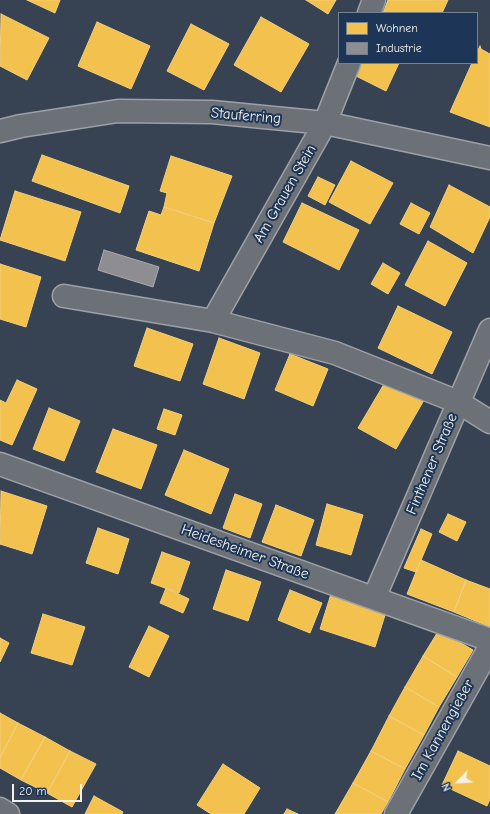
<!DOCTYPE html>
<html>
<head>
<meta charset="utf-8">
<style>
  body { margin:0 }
  #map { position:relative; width:490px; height:814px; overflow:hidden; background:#374252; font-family:"Comic Neue",sans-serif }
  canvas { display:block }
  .legend { position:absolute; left:338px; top:12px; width:140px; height:52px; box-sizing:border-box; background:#1d3557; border:1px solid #738091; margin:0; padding:5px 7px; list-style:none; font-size:12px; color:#f4f1e8 }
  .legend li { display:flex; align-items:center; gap:8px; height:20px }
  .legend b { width:20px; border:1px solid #738091 }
  .north { position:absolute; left:438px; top:762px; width:40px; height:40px; -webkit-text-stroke:3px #1d3557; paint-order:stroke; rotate:245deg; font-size:11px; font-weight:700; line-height:16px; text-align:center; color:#f4f1e8 }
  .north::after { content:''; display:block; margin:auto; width:14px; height:18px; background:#f4f1e8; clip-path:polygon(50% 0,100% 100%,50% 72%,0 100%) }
  .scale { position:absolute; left:12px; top:784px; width:70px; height:18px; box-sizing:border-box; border:2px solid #f4f1e8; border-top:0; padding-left:5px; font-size:12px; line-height:14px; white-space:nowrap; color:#f4f1e8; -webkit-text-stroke:3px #1d3557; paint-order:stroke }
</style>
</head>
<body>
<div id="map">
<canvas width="490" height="814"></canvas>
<ul class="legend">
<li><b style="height:11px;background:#f2c14e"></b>Wohnen</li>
<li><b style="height:11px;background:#8d8d92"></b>Industrie</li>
</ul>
<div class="north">N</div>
<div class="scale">20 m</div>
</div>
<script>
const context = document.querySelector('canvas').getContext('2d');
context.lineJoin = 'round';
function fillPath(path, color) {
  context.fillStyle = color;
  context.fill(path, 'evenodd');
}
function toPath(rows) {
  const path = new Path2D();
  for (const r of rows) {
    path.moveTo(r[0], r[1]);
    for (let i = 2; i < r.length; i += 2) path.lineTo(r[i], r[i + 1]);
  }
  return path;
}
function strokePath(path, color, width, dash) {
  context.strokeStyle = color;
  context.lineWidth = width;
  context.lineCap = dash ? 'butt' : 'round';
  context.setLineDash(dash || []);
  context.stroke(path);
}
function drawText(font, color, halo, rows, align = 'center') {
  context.font = font + ' "Comic Neue",sans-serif';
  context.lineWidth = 4;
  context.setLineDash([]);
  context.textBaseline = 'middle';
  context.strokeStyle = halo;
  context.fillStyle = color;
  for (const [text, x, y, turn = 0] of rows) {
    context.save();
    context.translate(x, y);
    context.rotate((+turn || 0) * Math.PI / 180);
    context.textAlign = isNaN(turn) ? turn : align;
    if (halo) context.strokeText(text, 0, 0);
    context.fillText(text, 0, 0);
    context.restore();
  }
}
const homes = toPath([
  [27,0,60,0,55,13,27,0],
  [306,0,336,0,328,14,306,0],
  [388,0,448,0,442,13,383,13,388,0],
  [1,14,49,38,27,80,0,66,1,14],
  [261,17,309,44,281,92,234,65,261,17],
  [97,22,150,46,131,89,78,66,97,22],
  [191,24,229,44,204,90,167,71,191,24],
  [480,46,481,49,490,54,490,127,450,112,472,63,477,63,477,52,480,46],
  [358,63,399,63,386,91,354,75,358,63],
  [42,155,129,186,120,213,32,181,42,155],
  [171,156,232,176,214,223,164,207,167,193,160,191,171,156],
  [351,161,393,183,370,224,329,202,351,161],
  [318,177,335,185,325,205,308,196,318,177],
  [449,185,490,207,490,217,473,253,430,227,449,185],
  [15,191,81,212,65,261,0,240,15,191],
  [302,203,359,230,339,270,283,242,302,203],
  [411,203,430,213,419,234,400,224,411,203],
  [164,207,214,223,199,271,136,250,149,211,161,215,164,207],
  [428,241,467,263,445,306,405,285,428,241],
  [383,263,400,273,388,294,371,284,383,263],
  [0,264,41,277,26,327,0,319,0,264],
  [398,306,452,332,432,374,378,348,398,306],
  [147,328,193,344,180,381,134,366,147,328],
  [219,338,260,353,244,399,203,384,219,338],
  [290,354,328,369,313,406,275,390,290,354],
  [387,379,424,400,396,449,358,428,387,379],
  [17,380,37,389,12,445,0,440,0,400,6,403,17,380],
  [49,408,80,421,64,461,33,449,49,408],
  [164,409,182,415,175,435,157,429,164,409],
  [113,429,157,445,141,489,96,472,113,429],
  [184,450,229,469,211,514,165,495,184,450],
  [1,491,47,506,32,554,0,544,1,491],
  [235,494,262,504,250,538,223,528,235,494],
  [327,504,363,515,351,555,316,545,327,504],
  [276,505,314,520,301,556,262,542,276,505],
  [448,514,466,522,457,541,439,532,448,514],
  [98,528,129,539,118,574,86,563,98,528],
  [421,529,432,534,416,572,404,568,421,529],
  [162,552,190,562,179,593,151,583,162,552],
  [421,560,466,580,454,612,407,594,421,560],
  [226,570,261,582,248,621,213,609,226,570],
  [466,580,490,589,490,627,454,612,466,580],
  [166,588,189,599,183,613,160,603,166,588],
  [290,590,322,603,310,633,278,620,290,590],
  [331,594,386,612,375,647,320,629,331,594],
  [43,614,85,627,72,665,31,653,43,614],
  [149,626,169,636,149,677,129,667,149,626],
  [439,630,473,650,457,677,423,656,439,630],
  [0,638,9,643,0,662,0,638],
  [423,656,457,677,439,707,405,687,423,656],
  [405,687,439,707,424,735,389,716,405,687],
  [0,713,18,723,0,758,0,713],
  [389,716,424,735,405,769,371,751,389,716],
  [18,723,45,737,21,780,0,768,0,758,18,723],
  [45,737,70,751,47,793,21,780,45,737],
  [70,751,96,764,72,807,47,793,70,751],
  [371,751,405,769,388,802,353,783,371,751],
  [458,751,490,766,490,799,487,806,442,785,458,751],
  [223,764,260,788,244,814,211,814,197,805,223,764],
  [353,783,388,802,381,814,335,814,353,783],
  [94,796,123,812,122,814,85,814,94,796],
  [287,809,298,814,284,814,287,809]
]);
const industry = toPath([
  [104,250,159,267,153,287,98,270,104,250]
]);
const minor = toPath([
  [369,13,374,0],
  [0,131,21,126,118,111,212,112,325,123,490,158],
  [64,296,213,321,335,353,458,402,490,422],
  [213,321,325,123,349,63],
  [0,464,490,640],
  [374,598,490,330],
  [0,809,8,814],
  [396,814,490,647]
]);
const streetNames = [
  ["Stauferring",246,116,5],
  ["Am Grauen Stein",285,194,-60],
  ["Finthener Straße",432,464,-67],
  ["Heidesheimer Straße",245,552,20],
  ["Im Kannengießer",443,730,-61]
];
fillPath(homes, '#f2c14e');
strokePath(homes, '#f3cf7c', 1);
fillPath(industry, '#8d8d92');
strokePath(industry, '#acabac', 1);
strokePath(minor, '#9da1a7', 25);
strokePath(minor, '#6c7177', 22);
drawText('15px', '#f4f1e8', '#1d3557', streetNames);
</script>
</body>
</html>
